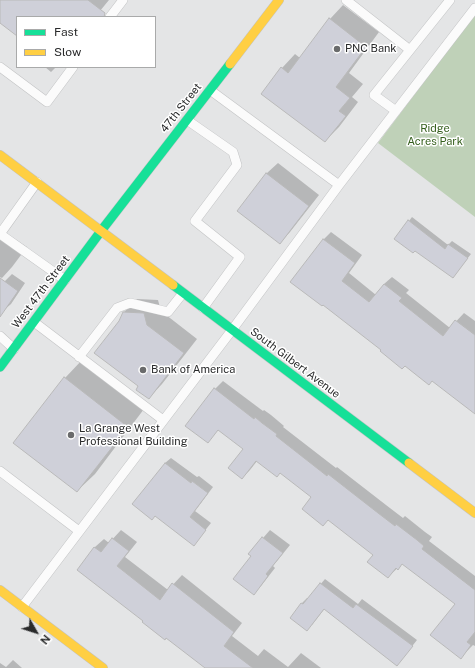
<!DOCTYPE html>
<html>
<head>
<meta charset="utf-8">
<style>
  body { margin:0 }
  #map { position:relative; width:475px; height:668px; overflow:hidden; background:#e4e5e6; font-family:"Public Sans",sans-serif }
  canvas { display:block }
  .legend { position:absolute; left:16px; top:16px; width:140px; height:52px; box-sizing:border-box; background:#fff; border:1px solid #a9aaaa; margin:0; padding:5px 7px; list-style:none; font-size:12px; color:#292a2b }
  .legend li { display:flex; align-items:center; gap:8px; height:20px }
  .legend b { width:20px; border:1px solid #a9aaaa }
  .north { position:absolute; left:16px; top:612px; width:40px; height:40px; -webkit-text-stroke:3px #fff; paint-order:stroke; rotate:129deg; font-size:11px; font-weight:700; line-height:16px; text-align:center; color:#292a2b }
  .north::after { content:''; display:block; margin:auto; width:14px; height:18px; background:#292a2b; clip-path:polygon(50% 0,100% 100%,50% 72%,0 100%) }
</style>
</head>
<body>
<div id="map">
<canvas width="475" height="668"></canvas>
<ul class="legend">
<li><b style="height:5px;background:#16e098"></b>Fast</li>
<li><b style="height:5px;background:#ffcf43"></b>Slow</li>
</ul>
<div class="north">N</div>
</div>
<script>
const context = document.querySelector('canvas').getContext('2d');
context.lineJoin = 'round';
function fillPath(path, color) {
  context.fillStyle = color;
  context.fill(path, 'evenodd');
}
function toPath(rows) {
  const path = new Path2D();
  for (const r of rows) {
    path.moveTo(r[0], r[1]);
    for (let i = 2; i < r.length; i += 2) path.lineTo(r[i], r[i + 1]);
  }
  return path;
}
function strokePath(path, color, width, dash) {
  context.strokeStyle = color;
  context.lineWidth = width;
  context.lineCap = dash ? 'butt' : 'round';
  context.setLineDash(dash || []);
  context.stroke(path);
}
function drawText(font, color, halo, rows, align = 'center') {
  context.font = font + ' "Public Sans",sans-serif';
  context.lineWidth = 3;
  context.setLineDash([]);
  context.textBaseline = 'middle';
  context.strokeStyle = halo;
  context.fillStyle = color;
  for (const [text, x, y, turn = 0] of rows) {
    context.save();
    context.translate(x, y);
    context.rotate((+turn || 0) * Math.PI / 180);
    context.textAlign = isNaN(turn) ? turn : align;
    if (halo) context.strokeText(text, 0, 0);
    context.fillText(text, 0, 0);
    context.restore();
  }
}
const green = toPath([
  [475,14,475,217,378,143]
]);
const shadow = toPath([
  [0,0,109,0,95,17,17,17,17,34,0,22],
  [343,5,379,32,349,73,363,84,352,97,358,102,339,127,325,141,282,68,295,54,300,58,330,19],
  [45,67,56,67,51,72],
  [278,163,319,195,290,232,280,243,239,210,267,173],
  [412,217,448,245,452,241,471,254,456,273,409,221],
  [0,229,27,247,12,267,2,278,0,277],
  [331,232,362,255,349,273,376,295,384,284,392,277,409,290,406,293,450,328,464,313,475,321,475,413,432,380,405,365,382,350,323,304,291,282,324,239],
  [12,274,25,283,11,304,3,311,0,309,0,288,5,281],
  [137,299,158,300,161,311,197,339,162,384,149,398,140,386,123,313],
  [82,360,144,409,95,474,77,491,65,378],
  [223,381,263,411,264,410,271,415,284,426,283,427,336,468,337,467,386,505,403,518,405,516,425,532,432,537,429,541,475,576,475,646,473,645,461,657,456,604,403,563,388,577,374,554,313,497,281,472,257,461,250,470,242,478,244,448,219,429,208,441,187,425,215,389],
  [171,458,197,477,199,476,213,487,195,511,211,523,199,538,165,463],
  [121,530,137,542,125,557,168,590,182,575,242,623,232,636,258,656,264,649,288,667,301,653,321,668,208,668,145,621,78,570,95,547,104,539,109,543],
  [270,530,290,545,273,566,275,568,261,586,253,593,252,556,250,554,263,538],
  [325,579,358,604,362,599,417,640,402,659,325,608,312,625,291,618,302,603,307,598,308,599],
  [13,660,22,668,0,668,0,663,6,667]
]);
const building = toPath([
  [0,0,88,0,105,13,104,17,17,17,17,36,0,23,0,0],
  [329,18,366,47,336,87,350,98,339,111,346,116,325,142,261,94,281,67,288,73,329,18],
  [266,173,309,206,280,244,237,211,266,173],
  [408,220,445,249,448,244,468,258,453,278,415,251,413,253,394,239,408,220],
  [323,239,355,263,342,281,369,302,384,284,402,298,399,301,443,336,455,320,475,335,475,414,432,381,429,385,405,366,402,369,380,351,381,350,323,305,322,306,290,282,323,239],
  [0,278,18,291,0,317,0,278],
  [123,312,144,313,147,325,184,353,149,399,136,390,138,386,94,353,119,321,123,312],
  [64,377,128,427,77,492,13,443,64,377],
  [214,388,254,419,255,417,262,423,277,434,276,436,327,476,328,474,378,513,395,526,396,524,417,540,424,546,422,549,475,590,475,632,467,642,471,645,461,659,430,635,455,604,402,564,398,570,396,568,388,578,367,562,373,555,328,520,323,526,302,509,311,497,280,473,277,477,256,461,242,479,228,468,243,449,218,430,208,443,185,426,214,388],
  [165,463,191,483,192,481,208,493,190,517,206,530,194,546,155,516,152,520,132,504,165,463],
  [262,537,283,553,266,574,268,576,254,595,233,579,251,556,248,554,262,537],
  [112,538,129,551,117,566,160,600,172,583,234,632,224,646,253,668,205,668,166,638,165,640,142,622,143,621,77,570,94,547,101,552,112,538],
  [320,583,353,608,356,604,413,646,397,666,324,609,307,631,290,618,301,603,303,604,320,583]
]);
const lane = toPath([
  [346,0,410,50],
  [110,17,123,0],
  [0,67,47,102,73,67],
  [210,90,339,185],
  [396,111,374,95,450,0],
  [187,120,233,152,237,165,195,221,240,257,203,308],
  [0,234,65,280],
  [0,234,37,182],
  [34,322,163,420],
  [0,336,14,349],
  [79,357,117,308,130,303,168,312,183,293],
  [0,471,79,531],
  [22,607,232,330,339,185,475,8]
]);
const fast = toPath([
  [173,285,409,463],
  [0,367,101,231,230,64]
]);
const slow = toPath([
  [230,64,279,0],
  [0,155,173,285],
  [409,463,475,513],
  [0,590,103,668]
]);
const markers = [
  [337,49,4,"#6a6b6c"],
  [143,370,4,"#6a6b6c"],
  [71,435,4,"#6a6b6c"]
];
const poiNames = [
  ["PNC Bank",345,49],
  ["Bank of America",151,370],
  ["La Grange West",79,429],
  ["Professional Building",79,442]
];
const streetNames = [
  ["47th Street",181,108,-52],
  ["West 47th Street",41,292,-53],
  ["South Gilbert Avenue",295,363,37]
];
const parkNames = [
  ["Ridge",435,129],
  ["Acres Park",435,142]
];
fillPath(green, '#bfd1b8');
fillPath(shadow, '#0003');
fillPath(building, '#cfd0d9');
strokePath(building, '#b9b9b9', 1);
strokePath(lane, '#c2c3c4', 10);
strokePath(fast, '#c2c3c4', 10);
strokePath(slow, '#c2c3c4', 10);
strokePath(lane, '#fbfbfb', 9);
strokePath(fast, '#16e098', 9);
strokePath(slow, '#ffcf43', 9);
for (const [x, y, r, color] of markers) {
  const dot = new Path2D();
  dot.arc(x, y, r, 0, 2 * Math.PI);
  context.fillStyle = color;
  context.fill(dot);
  strokePath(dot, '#fff', 1.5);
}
drawText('11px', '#292a2b', '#fff', poiNames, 'left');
drawText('11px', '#292a2b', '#fff', streetNames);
drawText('11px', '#345e1c', '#fff', parkNames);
</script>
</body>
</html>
